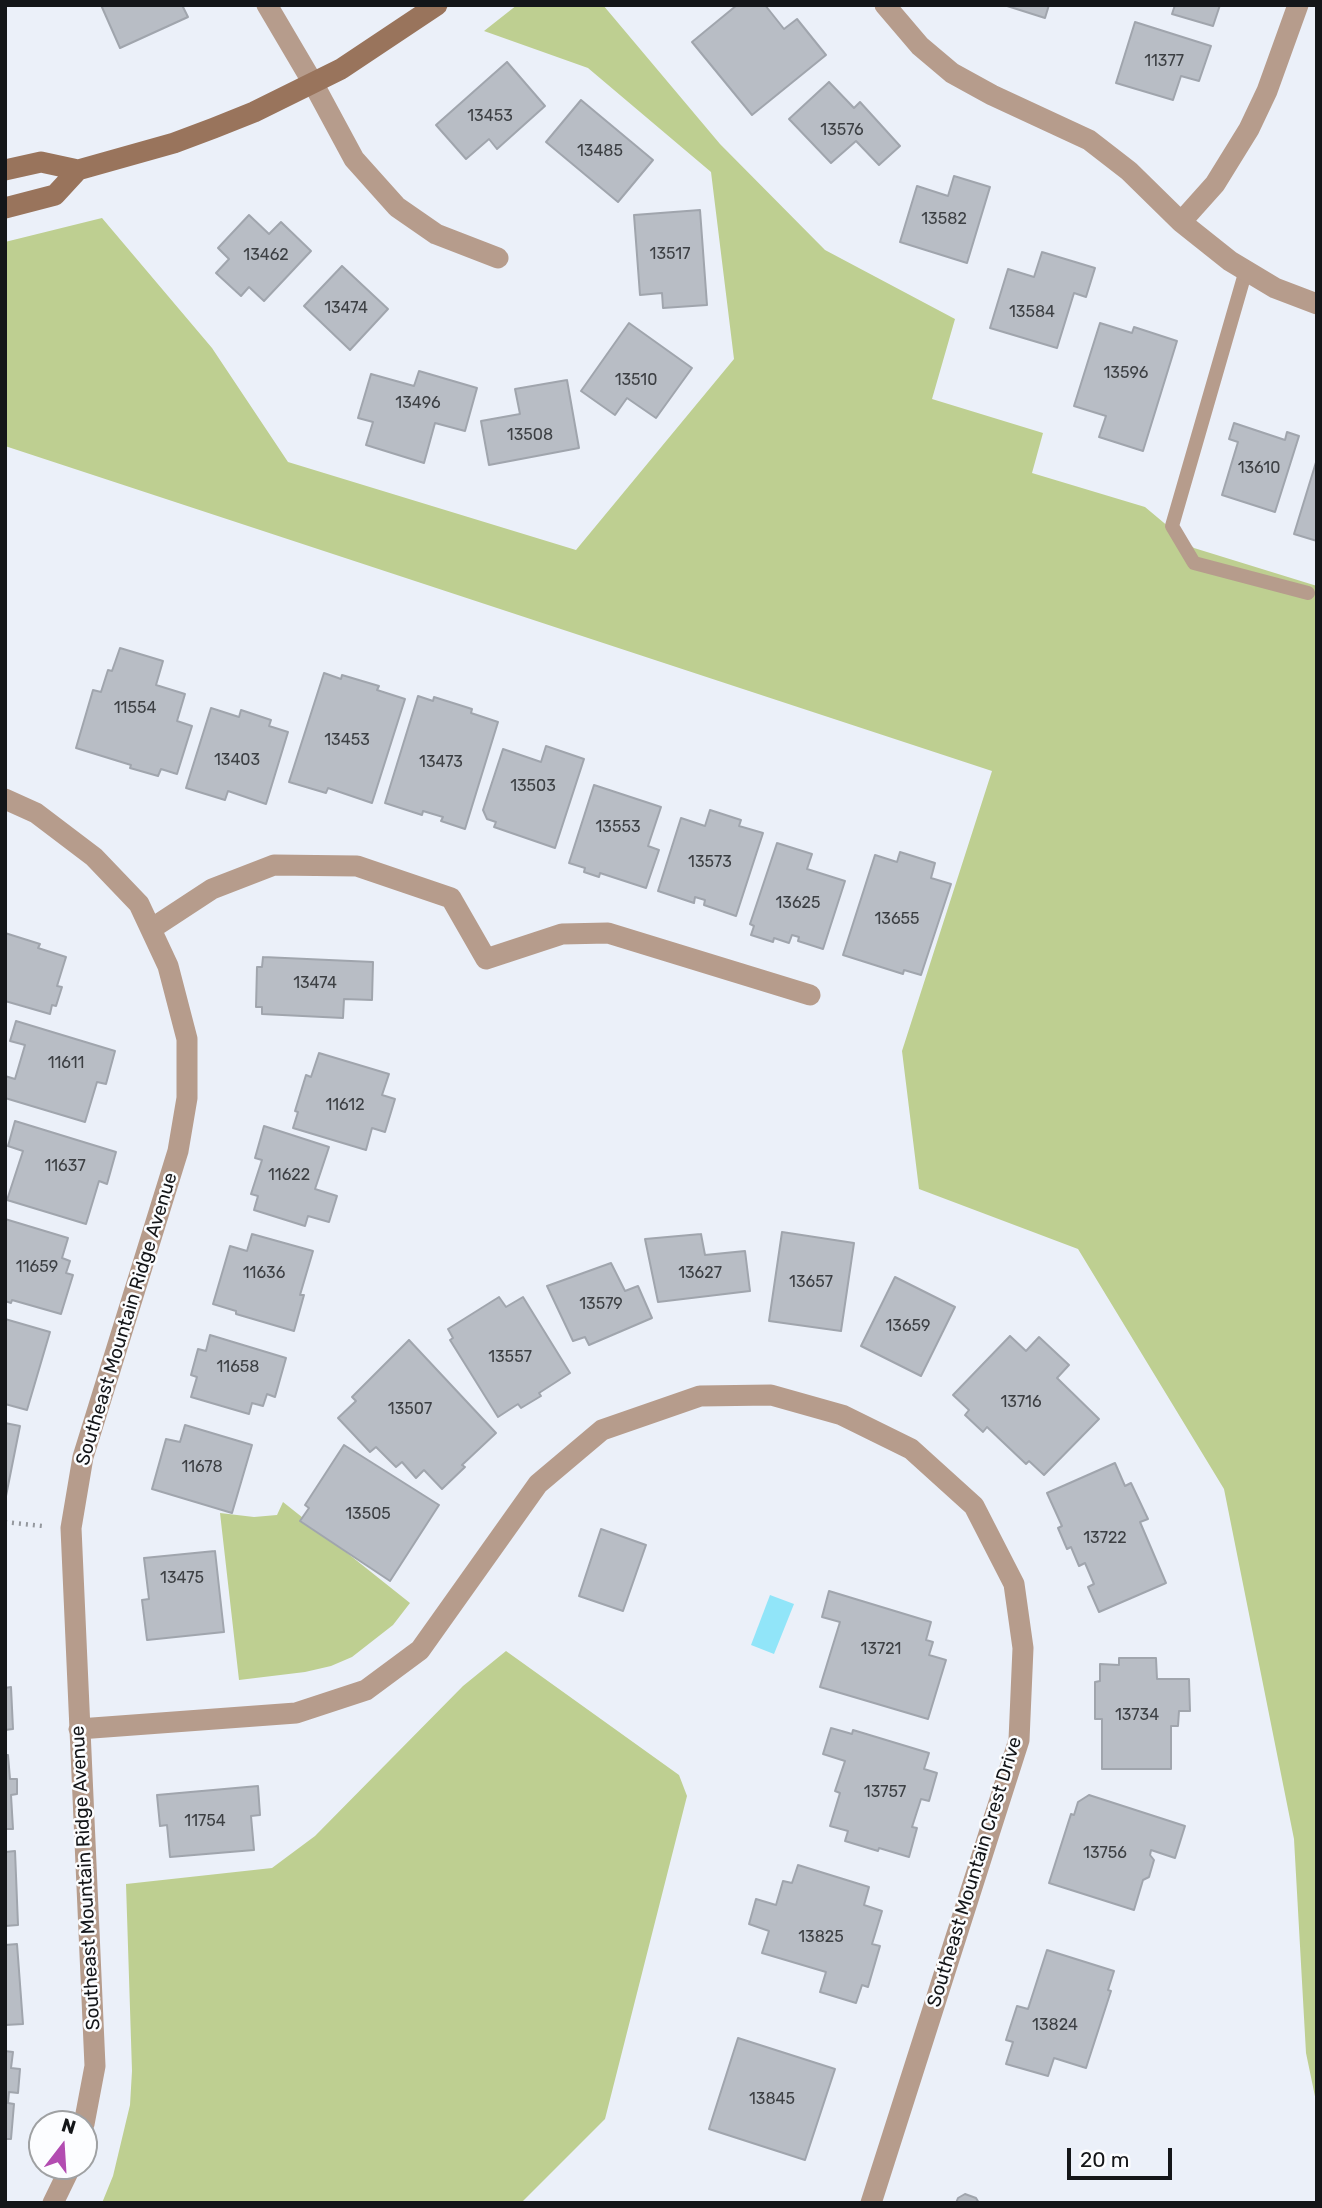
<!DOCTYPE html>
<html>
<head>
<meta charset="utf-8">
<style>
  body { margin:0 }
  #map { position:relative; width:1322px; height:2208px; overflow:hidden; background:#ebf0f9; font-family:Rubik,sans-serif }
  canvas { display:block }
  .frame { position:absolute; inset:0; border:7px solid #141619; pointer-events:none }
  .north { position:absolute; left:28px; top:2110px; width:70px; height:70px; box-sizing:border-box; background:#fcfdff; border:2px solid #9fa1a3; border-radius:50%; rotate:17deg; font-size:19px; font-weight:700; line-height:28px; text-align:center; color:#141619 }
  .north::after { content:''; display:block; margin:auto; width:24px; height:32px; background:#b24cb1; clip-path:polygon(50% 0,100% 100%,50% 72%,0 100%) }
  .scale { position:absolute; left:1067px; top:2148px; width:105px; height:32px; box-sizing:border-box; border:4px solid #141619; border-top:0; padding-left:9px; font-size:21px; line-height:24px; white-space:nowrap; color:#141619; -webkit-text-stroke:5px #fcfdff; paint-order:stroke }
</style>
</head>
<body>
<div id="map">
<canvas width="1322" height="2208"></canvas>
<div class="frame"></div>
<div class="north">N</div>
<div class="scale">20 m</div>
</div>
<script>
const context = document.querySelector('canvas').getContext('2d');
context.lineJoin = 'round';
function fillPath(path, color) {
  context.fillStyle = color;
  context.fill(path, 'evenodd');
}
function toPath(rows) {
  const path = new Path2D();
  for (const r of rows) {
    path.moveTo(r[0], r[1]);
    for (let i = 2; i < r.length; i += 2) path.lineTo(r[i], r[i + 1]);
  }
  return path;
}
function strokePath(path, color, width, dash) {
  context.strokeStyle = color;
  context.lineWidth = width;
  context.lineCap = dash ? 'butt' : 'round';
  context.setLineDash(dash || []);
  context.stroke(path);
}
function drawText(font, color, halo, rows, align = 'center') {
  context.font = font + ' Rubik,sans-serif';
  context.lineWidth = 5;
  context.setLineDash([]);
  context.textBaseline = 'middle';
  context.strokeStyle = halo;
  context.fillStyle = color;
  for (const [text, x, y, turn = 0] of rows) {
    context.save();
    context.translate(x, y);
    context.rotate((+turn || 0) * Math.PI / 180);
    context.textAlign = isNaN(turn) ? turn : align;
    if (halo) context.strokeText(text, 0, 0);
    context.fillText(text, 0, 0);
    context.restore();
  }
}
const green = toPath([
  [517,5,603,5,720,144,825,250,955,319,932,399,1043,433,1032,473,1145,507,1194,548,1317,586,1317,2106,1306,2053,1294,1839,1224,1489,1078,1249,919,1189,902,1051,992,771,5,446,5,242,102,218,212,348,288,462,576,550,734,359,711,172,588,68,484,31],
  [283,1502,410,1603,393,1625,352,1657,331,1666,305,1672,239,1680,220,1513,254,1517,277,1515],
  [506,1651,679,1775,687,1796,605,2119,521,2203,102,2203,113,2176,130,2105,132,2071,126,1884,272,1868,315,1836,463,1686]
]);
const water = toPath([
  [770,1595,794,1604,774,1654,751,1645]
]);
const building = toPath([
  [101,5,182,5,188,17,120,48,101,5],
  [737,5,765,5,784,29,797,19,826,55,752,115,692,42,737,5],
  [1004,5,1049,5,1045,18,1004,5],
  [1175,5,1220,5,1213,26,1172,14,1175,5],
  [1135,22,1211,46,1199,81,1181,76,1173,100,1116,83,1135,22],
  [507,62,545,106,497,149,489,139,466,159,436,125,507,62],
  [829,82,854,108,860,102,900,146,879,165,856,141,831,163,789,119,829,82],
  [581,100,653,160,618,202,546,142,581,100],
  [954,176,990,187,967,263,900,242,917,186,948,196,954,176],
  [700,210,707,305,663,308,662,293,640,295,634,215,700,210],
  [249,215,269,234,281,222,311,251,264,301,249,287,241,296,216,273,229,259,218,248,249,215],
  [1042,252,1095,268,1086,297,1074,293,1057,348,990,328,1008,269,1034,277,1042,252],
  [342,266,388,309,350,350,304,306,342,266],
  [629,323,692,368,656,418,627,398,615,415,581,391,629,323],
  [1100,323,1132,333,1134,327,1177,341,1143,451,1099,437,1106,416,1074,406,1100,323],
  [419,371,477,388,465,431,435,423,424,463,366,445,373,422,358,418,371,374,414,386,419,371],
  [567,380,579,448,489,465,481,421,520,414,515,389,567,380],
  [1234,423,1285,440,1287,432,1299,436,1275,512,1222,495,1238,442,1229,439,1234,423],
  [1317,459,1317,541,1294,534,1317,459],
  [120,648,163,661,156,685,185,694,177,721,192,726,177,774,161,769,158,776,130,768,131,765,76,748,93,690,101,692,108,670,112,671,120,648],
  [324,673,341,679,342,675,379,686,377,690,405,699,372,803,328,788,326,793,289,782,324,673],
  [418,696,433,701,434,697,472,709,471,713,498,722,465,829,441,821,443,817,423,811,422,815,385,803,418,696],
  [211,708,239,717,241,710,271,720,269,726,288,732,266,804,228,791,225,800,186,788,211,708],
  [546,746,584,759,555,848,494,827,496,822,487,819,483,810,503,749,541,762,546,746],
  [594,785,661,807,648,846,659,850,646,888,600,873,599,877,584,872,585,868,569,863,594,785],
  [710,810,741,820,739,826,763,833,736,916,704,905,705,900,695,897,694,903,658,891,681,818,705,826,710,810],
  [777,843,812,854,807,869,845,881,823,949,798,941,799,937,792,935,789,943,774,938,773,942,751,935,754,926,750,924,777,843],
  [900,852,935,863,931,878,951,884,921,975,904,970,903,974,843,955,875,855,897,862,900,852],
  [5,933,40,944,38,948,66,957,57,986,62,987,56,1006,52,1005,50,1014,5,1001,5,933],
  [263,957,373,962,372,1000,344,999,343,1018,262,1014,262,1007,256,1007,257,967,262,967,263,957],
  [16,1021,115,1051,106,1084,97,1082,85,1122,5,1098,5,1076,15,1079,25,1045,10,1041,16,1021],
  [319,1053,389,1074,382,1095,395,1099,385,1132,372,1128,366,1150,293,1128,298,1112,295,1111,306,1075,311,1077,319,1053],
  [15,1121,116,1152,107,1184,99,1181,86,1224,7,1200,23,1151,8,1146,15,1121],
  [264,1126,329,1147,315,1189,337,1196,329,1222,308,1216,305,1226,254,1210,258,1196,251,1194,262,1160,255,1158,264,1126],
  [5,1219,68,1238,62,1258,70,1261,66,1273,73,1275,61,1314,12,1300,11,1303,5,1301,5,1219],
  [782,1232,854,1243,841,1331,769,1321,782,1232],
  [252,1234,313,1251,300,1295,304,1295,294,1331,236,1314,236,1311,213,1304,230,1246,247,1251,252,1234],
  [701,1234,705,1255,745,1251,750,1291,658,1302,645,1239,701,1234],
  [611,1263,625,1291,638,1286,652,1318,589,1345,585,1337,573,1341,547,1286,611,1263],
  [895,1277,955,1307,921,1376,861,1346,895,1277],
  [499,1297,506,1307,523,1297,570,1373,539,1393,541,1396,521,1408,518,1404,498,1417,450,1340,453,1338,448,1329,499,1297],
  [5,1319,50,1332,27,1410,5,1404,5,1319],
  [210,1335,286,1358,275,1397,267,1394,263,1406,252,1403,249,1414,191,1397,197,1377,191,1375,198,1349,206,1351,210,1335],
  [1010,1336,1026,1351,1039,1337,1069,1365,1057,1378,1099,1419,1044,1475,1029,1461,1026,1464,987,1427,983,1432,965,1415,969,1410,953,1395,1010,1336],
  [409,1340,496,1433,462,1465,465,1467,442,1489,424,1470,416,1478,402,1462,396,1467,376,1447,370,1452,338,1418,356,1401,352,1397,409,1340],
  [5,1423,20,1426,5,1501,5,1423],
  [185,1425,252,1445,232,1513,152,1489,166,1439,180,1442,185,1425],
  [344,1445,439,1505,390,1581,300,1521,309,1508,305,1505,344,1445],
  [1115,1463,1125,1486,1131,1483,1148,1519,1140,1522,1166,1583,1099,1612,1088,1587,1094,1584,1085,1563,1079,1566,1071,1547,1067,1549,1058,1528,1062,1526,1047,1493,1115,1463],
  [601,1529,646,1545,623,1611,579,1596,601,1529],
  [215,1551,224,1632,147,1640,142,1600,149,1599,144,1558,215,1551],
  [829,1591,931,1622,926,1640,933,1642,929,1655,946,1660,928,1719,820,1687,840,1622,822,1617,829,1591],
  [1119,1658,1156,1658,1157,1679,1189,1679,1190,1711,1179,1711,1178,1726,1171,1726,1171,1769,1102,1769,1102,1719,1095,1719,1095,1682,1100,1681,1100,1664,1119,1665,1119,1658],
  [11,1687,13,1729,5,1730,5,1688,11,1687],
  [831,1728,852,1734,853,1730,929,1753,924,1769,937,1773,929,1801,921,1799,912,1827,917,1828,909,1857,879,1848,878,1851,845,1841,848,1831,830,1826,840,1793,835,1791,845,1761,823,1754,831,1728],
  [5,1755,8,1755,10,1779,17,1779,17,1794,11,1795,13,1829,5,1829,5,1755],
  [258,1786,260,1815,251,1816,254,1850,170,1857,167,1825,160,1826,157,1795,258,1786],
  [1089,1795,1185,1826,1175,1858,1151,1850,1150,1855,1154,1860,1149,1877,1143,1880,1134,1910,1049,1883,1071,1814,1074,1815,1078,1802,1089,1795],
  [15,1851,18,1925,5,1926,5,1852,15,1851],
  [798,1865,869,1887,864,1905,882,1911,872,1944,880,1946,868,1987,862,1985,856,2003,820,1992,826,1972,762,1953,769,1931,749,1924,756,1899,776,1905,783,1881,792,1883,798,1865],
  [17,1944,23,2024,5,2025,5,1945,17,1944],
  [1047,1950,1114,1971,1108,1990,1111,1991,1086,2068,1054,2058,1048,2076,1006,2064,1013,2042,1006,2040,1017,2006,1028,2009,1047,1950],
  [738,2038,835,2069,805,2160,709,2129,738,2038],
  [5,2051,13,2052,11,2068,20,2069,18,2093,9,2092,8,2103,14,2104,11,2139,5,2139,5,2051],
  [965,2194,976,2198,979,2203,956,2203,958,2198,965,2194]
]);
const path = toPath([
  [5,1522,43,1526]
]);
const lane = toPath([
  [1246,270,1172,526,1194,563,1308,593]
]);
const street = toPath([
  [267,5,313,83,354,159,397,207,436,234,498,258],
  [885,5,920,46,952,73,992,95,1089,140,1129,171,1181,222,1230,261,1275,288,1317,304],
  [1181,222,1215,184,1249,129,1267,91,1298,5],
  [5,799,36,813,94,857,139,904,168,966,187,1039,187,1098,178,1151,83,1457,71,1528,95,2066,84,2124],
  [151,929,212,889,274,865,357,866,451,898,486,959,562,934,608,933,810,995],
  [79,1729,296,1713,366,1690,420,1650,538,1484,602,1430,700,1396,771,1395,842,1415,911,1449,974,1506,1014,1584,1023,1648,1019,1740,871,2203],
  [53,2203,71,2166]
]);
const secondary = toPath([
  [5,170,41,162,78,170,174,143,214,128,254,112,341,69,437,5],
  [5,208,55,195,78,170]
]);
const numberNames = [
  ["11377",1164,61],
  ["13453",490,116],
  ["13576",842,130],
  ["13485",600,151],
  ["13582",944,219],
  ["13517",670,254],
  ["13462",266,255],
  ["13474",346,308],
  ["13584",1032,312],
  ["13596",1126,373],
  ["13510",636,380],
  ["13496",418,403],
  ["13508",530,435],
  ["13610",1259,468],
  ["11554",135,708],
  ["13453",347,740],
  ["13403",237,760],
  ["13473",441,762],
  ["13503",533,786],
  ["13553",618,827],
  ["13573",710,862],
  ["13625",798,903],
  ["13655",897,919],
  ["13474",315,983],
  ["11611",66,1063],
  ["11612",345,1105],
  ["11637",65,1166],
  ["11622",289,1175],
  ["11659",37,1267],
  ["11636",264,1273],
  ["13627",700,1273],
  ["13657",811,1282],
  ["13579",601,1304],
  ["13659",908,1326],
  ["13557",510,1357],
  ["11658",238,1367],
  ["13716",1021,1402],
  ["13507",410,1409],
  ["11678",202,1467],
  ["13505",368,1514],
  ["13722",1105,1538],
  ["13475",182,1578],
  ["13721",881,1649],
  ["13734",1137,1715],
  ["13757",885,1792],
  ["11754",205,1821],
  ["13756",1105,1853],
  ["13825",821,1937],
  ["13824",1055,2025],
  ["13845",772,2099]
];
const streetNames = [
  ["Southeast Mountain Ridge Avenue",127,1319,-73],
  ["Southeast Mountain Crest Drive",975,1872,-73],
  ["Southeast Mountain Ridge Avenue",86,1878,-93]
];
fillPath(green, '#becf91');
fillPath(water, '#91e5f9');
fillPath(building, '#b8bdc5');
strokePath(building, '#a0a5ad', 2);
strokePath(path, '#94989e', 4.5, [2, 5]);
strokePath(lane, '#b69c8c', 14);
strokePath(street, '#b69c8c', 21);
strokePath(secondary, '#99745c', 21);
drawText('16px', '#3d4044', null, numberNames);
drawText('19px', '#141619', '#fcfdff', streetNames);
</script>
</body>
</html>
